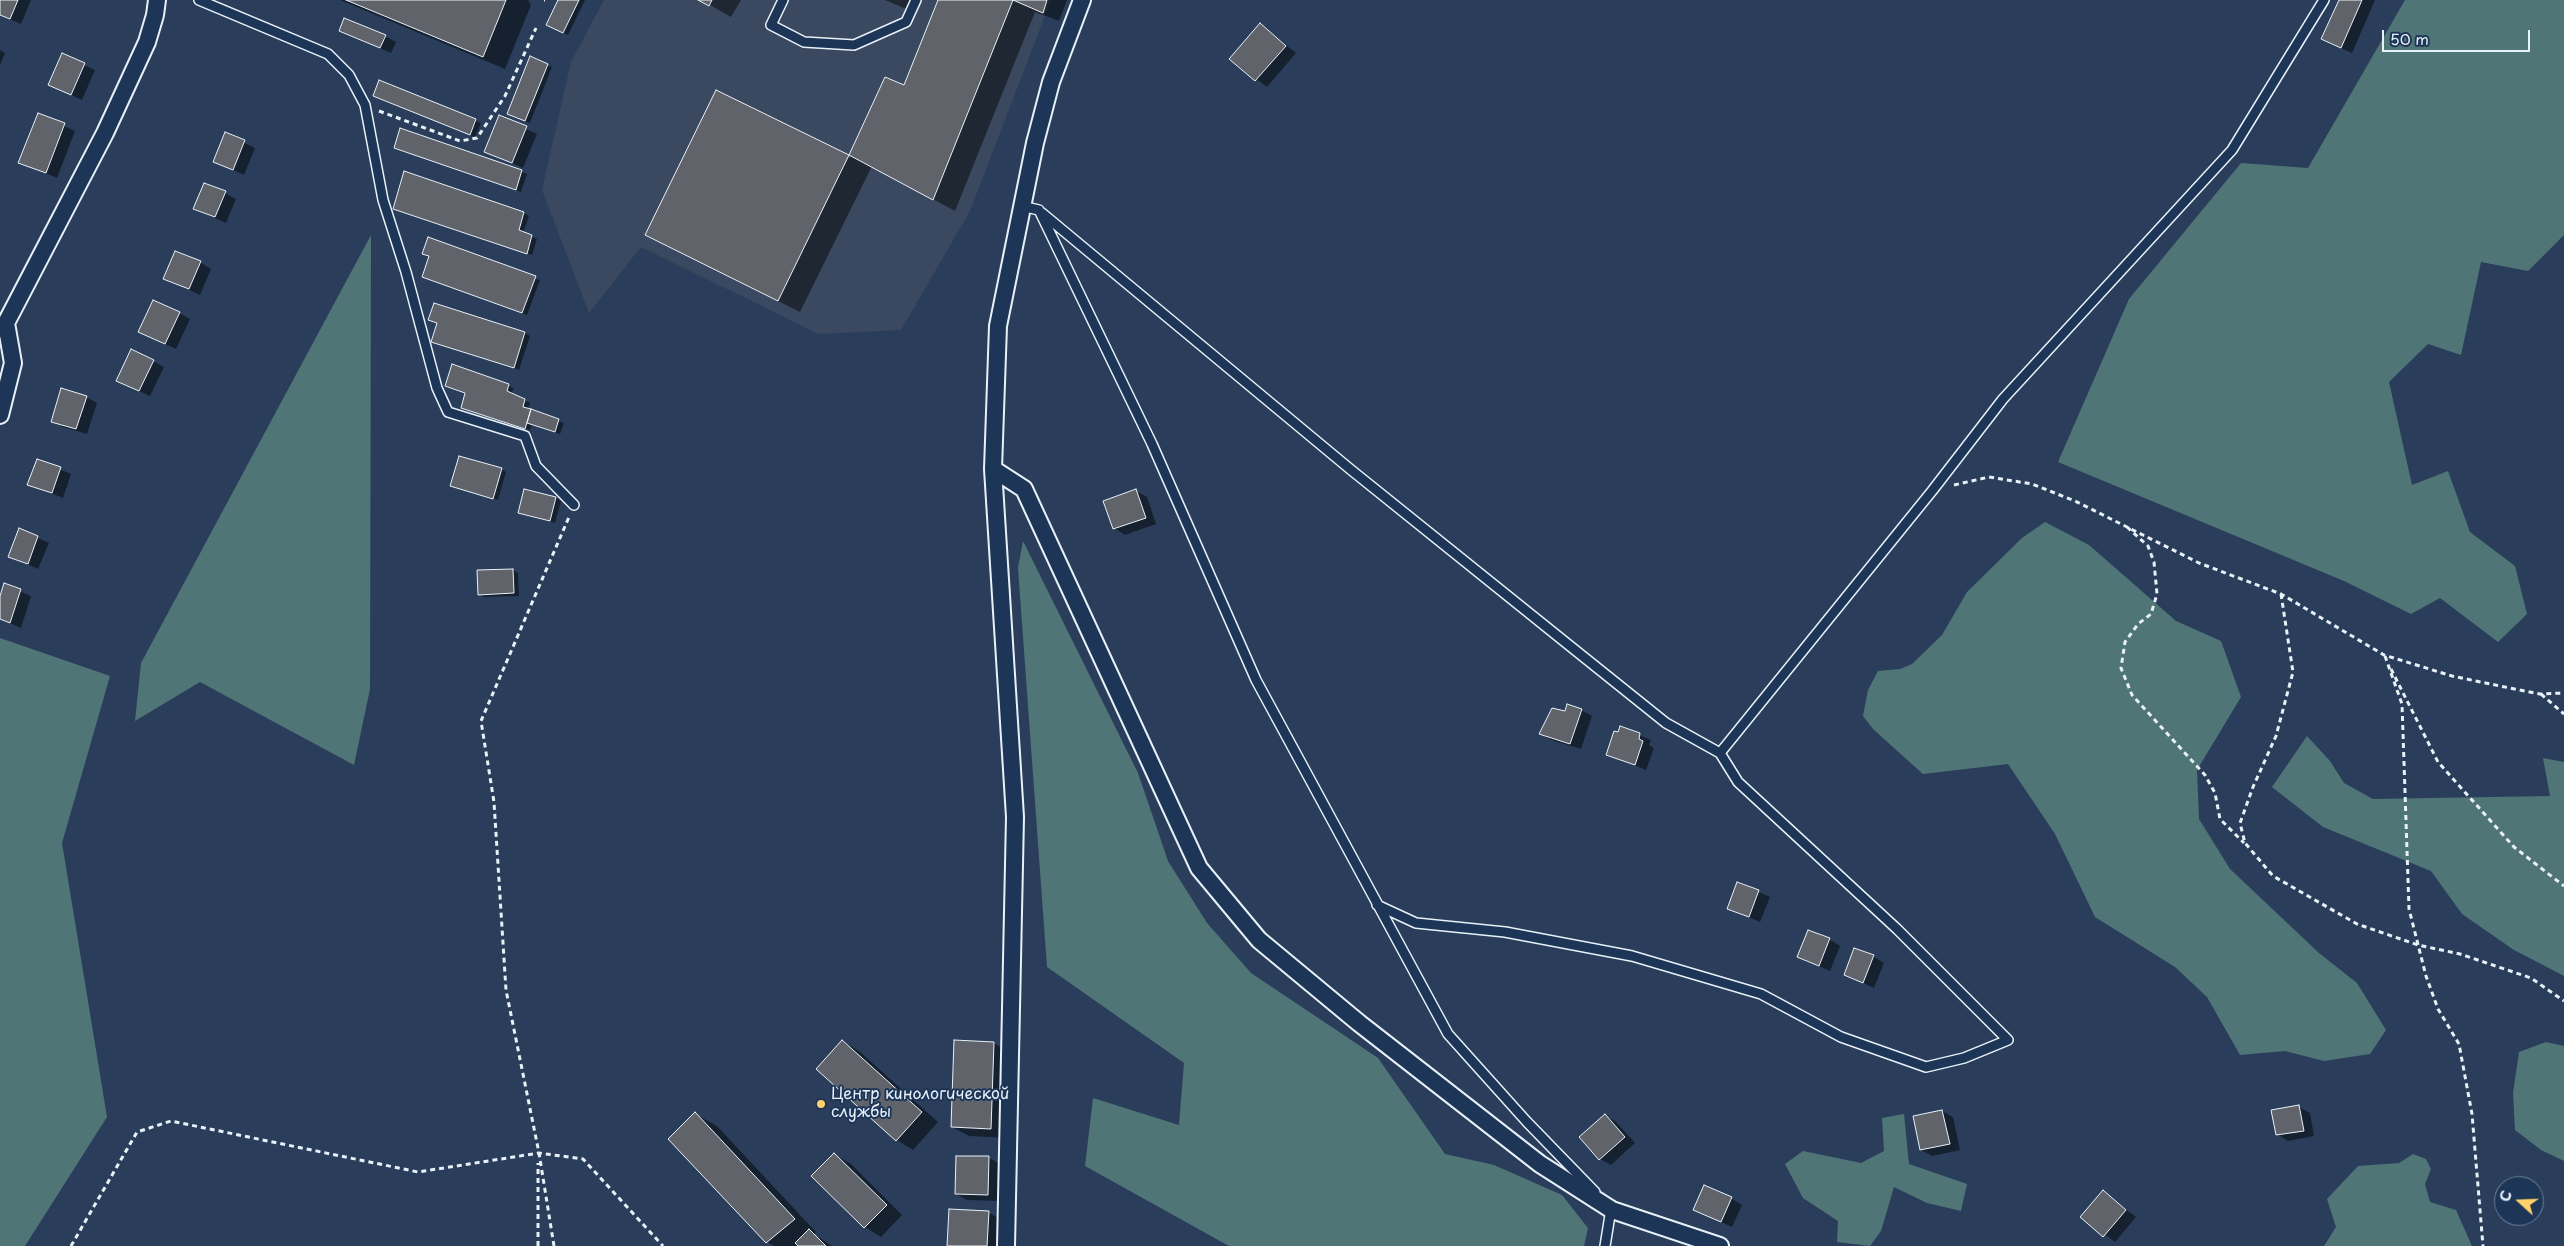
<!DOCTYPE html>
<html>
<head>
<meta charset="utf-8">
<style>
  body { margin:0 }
  #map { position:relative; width:2564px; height:1246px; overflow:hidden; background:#2a3e5b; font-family:"Playpen Sans",sans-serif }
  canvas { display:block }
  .north { position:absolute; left:2494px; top:1176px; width:50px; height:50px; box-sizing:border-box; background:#1d3557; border:1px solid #6e8097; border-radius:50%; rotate:290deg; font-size:14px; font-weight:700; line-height:20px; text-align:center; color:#e8f1f8 }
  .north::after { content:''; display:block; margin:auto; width:18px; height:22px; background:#ffd166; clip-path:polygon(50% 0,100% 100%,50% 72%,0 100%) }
  .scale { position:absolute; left:2382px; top:30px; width:148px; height:22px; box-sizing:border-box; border:2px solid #e8f1f8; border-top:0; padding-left:6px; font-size:15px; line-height:18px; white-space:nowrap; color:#e8f1f8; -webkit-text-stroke:4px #1d3557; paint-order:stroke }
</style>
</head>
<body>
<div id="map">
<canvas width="2564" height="1246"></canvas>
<div class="north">С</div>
<div class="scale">50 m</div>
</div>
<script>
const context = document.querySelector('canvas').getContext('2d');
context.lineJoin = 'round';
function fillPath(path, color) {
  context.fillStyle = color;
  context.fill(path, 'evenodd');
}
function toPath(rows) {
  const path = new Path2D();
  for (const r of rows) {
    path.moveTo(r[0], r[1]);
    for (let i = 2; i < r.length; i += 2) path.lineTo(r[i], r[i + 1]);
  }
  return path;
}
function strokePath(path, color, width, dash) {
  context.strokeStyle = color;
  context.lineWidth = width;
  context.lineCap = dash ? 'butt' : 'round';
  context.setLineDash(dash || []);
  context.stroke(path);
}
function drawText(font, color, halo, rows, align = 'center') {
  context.font = font + ' "Playpen Sans",sans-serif';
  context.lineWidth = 4;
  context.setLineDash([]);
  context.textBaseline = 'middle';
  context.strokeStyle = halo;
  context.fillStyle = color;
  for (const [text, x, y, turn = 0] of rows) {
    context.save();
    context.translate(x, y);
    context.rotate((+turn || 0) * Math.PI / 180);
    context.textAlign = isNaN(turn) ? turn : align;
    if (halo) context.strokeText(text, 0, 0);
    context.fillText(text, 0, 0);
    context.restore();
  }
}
const built = toPath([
  [604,0,1051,0,970,211,901,330,819,334,641,247,589,313,542,190,571,62]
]);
const green = toPath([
  [2405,0,2564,0,2564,235,2528,271,2481,262,2461,355,2428,344,2389,382,2412,485,2448,471,2470,532,2515,566,2527,614,2498,642,2440,598,2411,614,2344,581,2058,462,2129,299,2241,163,2308,168],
  [371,235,370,689,354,765,200,682,135,721,141,663],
  [2045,522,2089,545,2176,621,2221,641,2241,697,2197,770,2199,819,2230,869,2319,953,2357,983,2386,1030,2370,1054,2324,1061,2285,1051,2240,1055,2207,997,2175,967,2095,917,2055,834,2008,764,1923,774,1874,730,1863,716,1868,690,1878,671,1900,669,1912,664,1942,635,1967,592,2022,538],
  [1023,541,1138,773,1168,861,1207,923,1251,973,1378,1058,1445,1154,1494,1165,1562,1195,1588,1228,1584,1246,1229,1246,1085,1166,1093,1098,1179,1125,1184,1063,1047,967,1018,568],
  [0,638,110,676,62,843,107,1117,25,1246,0,1246],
  [2307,736,2330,761,2344,783,2373,799,2550,796,2543,758,2564,762,2564,976,2514,950,2462,914,2431,871,2323,827,2272,787],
  [2546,1042,2564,1046,2564,1161,2541,1150,2515,1130,2513,1093,2519,1052],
  [1904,1114,1909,1164,1967,1184,1961,1211,1927,1203,1894,1187,1881,1231,1870,1246,1837,1242,1838,1221,1803,1198,1785,1164,1803,1151,1861,1163,1884,1151,1882,1118],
  [2413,1154,2426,1159,2431,1169,2425,1184,2430,1202,2456,1210,2472,1246,2324,1246,2336,1227,2327,1199,2358,1166,2399,1163]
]);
const shadow = toPath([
  [0,0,31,0,21,24,0,15],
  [340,0,528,0,531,5,505,69],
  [559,0,585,0,568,35,552,28],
  [701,0,741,0,731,17],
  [885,0,916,0,911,11],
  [940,0,1067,0,1059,21,1035,12,955,211,872,166,800,312,646,235,716,92,850,158,886,78,905,86],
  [2340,0,2375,0,2352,53,2334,45],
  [1260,25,1296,53,1267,87,1231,59],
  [341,31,385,36,396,42,391,53],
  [0,50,5,53,0,65],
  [63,55,95,70,82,100,50,85],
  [547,65,552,67,530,123,513,116],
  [380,81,481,123,475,137,379,98],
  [38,114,75,131,57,178,20,162],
  [500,117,537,134,523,168,486,151],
  [401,130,522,172,527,174,521,192,401,150],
  [226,134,255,148,244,175,215,161],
  [225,193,236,199,226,223,195,209],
  [400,211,524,213,529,216,523,233,537,239,532,255],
  [424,253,540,280,527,315,423,277,431,257],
  [200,262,211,269,200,295,165,278],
  [179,313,190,319,176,349,140,332],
  [430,320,525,333,530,336,519,370,438,344,433,342,438,324],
  [153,361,164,367,150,396,128,386],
  [453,366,514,388,511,394,530,403,528,409,564,423,560,434,532,425,530,430,462,407,466,394,447,386],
  [86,397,97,403,87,434,63,427,52,421],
  [38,460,71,474,63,498,29,484],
  [501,469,506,472,498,500,452,486],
  [1136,491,1147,497,1156,524,1125,535,1114,528],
  [556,498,561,501,555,523,519,513],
  [20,530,49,543,38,569,9,556],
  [513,570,518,573,519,596,484,597,479,594],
  [5,585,31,596,21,628,0,619,0,600],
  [1581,710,1592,716,1581,749,1551,740,1541,734,1546,719],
  [1621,728,1651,740,1649,745,1654,748,1646,770,1607,754],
  [1738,883,1770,897,1760,922,1728,908],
  [1829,939,1840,946,1830,971,1799,957],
  [1873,956,1884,963,1874,988,1845,974],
  [842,1041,859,1051,938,1122,913,1150,897,1140,817,1069],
  [994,1043,1010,1053,1007,1138,969,1136,952,1127],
  [2299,1107,2310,1113,2314,1136,2288,1141,2277,1134],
  [1942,1111,1953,1117,1960,1150,1932,1156,1921,1150,1914,1117],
  [695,1114,717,1126,816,1232,814,1234,832,1246,774,1246,767,1242],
  [1605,1115,1616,1122,1635,1143,1611,1165,1600,1159],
  [835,1155,851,1164,902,1215,881,1237,865,1227],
  [989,1158,1000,1164,999,1201,967,1200,956,1194],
  [2103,1192,2136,1217,2115,1242,2082,1217],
  [1731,1198,1742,1205,1732,1227,1695,1210],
  [988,1212,1005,1222,1004,1246,949,1246]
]);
const building = toPath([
  [0,0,18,0,10,19,0,15,0,0],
  [346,0,506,0,483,57,346,0],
  [558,0,579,0,563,33,546,25,558,0],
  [698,0,712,0,709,6,698,0],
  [938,0,1013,0,933,200,849,155,885,77,904,85,938,0],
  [1013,0,1047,0,1043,13,1013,0],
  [2339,0,2362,0,2341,48,2321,39,2339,0],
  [344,18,386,35,380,48,339,31,344,18],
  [1260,23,1286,46,1255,81,1229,59,1260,23],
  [62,53,85,63,71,95,48,85,62,53],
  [530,56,548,64,525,121,507,114,530,56],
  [379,80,476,119,470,135,373,96,379,80],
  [716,90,849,155,778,301,645,235,716,90],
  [38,113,65,123,46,173,18,163,38,113],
  [499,115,527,126,512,163,484,152,499,115],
  [400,128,522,170,516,190,394,148,400,128],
  [225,132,245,140,233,170,213,162,225,132],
  [404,171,524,212,519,230,532,235,527,254,393,209,404,171],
  [204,183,226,191,215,217,193,209,204,183],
  [428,237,536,276,522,313,422,277,429,256,422,254,428,237],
  [175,251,201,261,189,289,163,279,175,251],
  [153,300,180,312,165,344,138,332,153,300],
  [434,303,525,332,514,368,431,342,437,323,428,320,434,303],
  [131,349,154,360,139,391,116,381,131,349],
  [452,364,509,384,507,391,525,399,523,407,531,409,525,429,461,408,465,393,445,386,452,364],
  [61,388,87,396,76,429,51,422,61,388],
  [531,409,559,419,555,432,527,423,531,409],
  [459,456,502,468,493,499,450,486,459,456],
  [37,459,61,467,52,493,27,485,37,459],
  [524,489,556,497,550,521,518,513,524,489],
  [1136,489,1146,518,1113,529,1103,501,1136,489],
  [19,528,38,536,28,564,8,557,19,528],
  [513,569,514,593,478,595,477,570,513,569],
  [4,583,21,589,10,623,0,619,0,596,4,583],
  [1567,704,1582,709,1570,744,1539,734,1552,708,1565,711,1567,704],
  [1620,726,1640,733,1639,739,1643,741,1635,765,1606,755,1614,731,1618,732,1620,726],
  [1737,882,1759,890,1749,917,1727,909,1737,882],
  [1808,930,1830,938,1819,966,1797,957,1808,930],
  [1854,948,1874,955,1863,983,1844,975,1854,948],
  [842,1040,922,1112,896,1141,816,1069,842,1040],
  [954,1040,994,1042,991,1129,951,1127,954,1040],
  [2299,1105,2304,1131,2276,1135,2271,1110,2299,1105],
  [1942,1110,1950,1144,1920,1150,1913,1116,1942,1110],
  [695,1112,795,1219,766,1243,668,1139,695,1112],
  [1605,1114,1625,1137,1599,1160,1579,1137,1605,1114],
  [834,1153,887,1205,864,1228,811,1176,834,1153],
  [956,1156,989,1156,988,1195,955,1194,956,1156],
  [1704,1185,1732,1197,1721,1222,1693,1210,1704,1185],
  [2103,1190,2126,1210,2103,1237,2080,1217,2103,1190],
  [949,1209,989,1211,987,1246,947,1246,949,1209],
  [809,1229,826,1246,798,1246,795,1243,809,1229]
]);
const path = toPath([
  [544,0,545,0],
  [379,111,460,141,477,138,505,96,536,28],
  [1954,485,1989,477,2032,484,2075,501,2199,563,2281,594,2384,655,2452,676,2500,686,2540,694,2564,693],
  [2127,527,2148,546,2154,562,2157,594,2151,614,2138,624,2125,642,2121,668,2132,695,2205,775,2215,793,2220,819,2244,843],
  [2281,594,2293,672,2276,736,2253,787,2240,823,2245,843,2273,876,2357,924,2418,945,2460,954,2531,978,2564,1001],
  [2385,656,2402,704,2409,909,2426,976,2438,1009,2459,1044,2472,1114,2483,1246],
  [2391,669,2438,762,2514,847,2564,886],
  [2541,694,2564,714],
  [71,1246,137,1132,171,1121,418,1172,539,1153,583,1159,663,1246],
  [538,1246,538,1163],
  [554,1246,539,1153,506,990,494,802,481,721,569,517]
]);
const service = toPath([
  [199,0,328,54,349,75,365,105,383,200,406,272,437,388,448,412,525,436,536,466,574,505],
  [783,0,771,25,804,42,854,45,906,22,916,0],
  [1021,206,1039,210,1152,444,1256,680,1448,1034,1527,1122,1595,1192],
  [1042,213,1350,469,1575,650,1666,723,1720,753],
  [1377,905,1416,923,1505,932,1632,956,1761,994,1841,1037,1926,1067,1964,1058,2008,1040,1897,929,1738,782,1720,753,1932,491,2003,399,2232,150,2324,0],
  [1605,1246,1611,1209]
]);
const minor = toPath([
  [0,329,6,323,105,133,147,42,155,15,157,0],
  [0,415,13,363,6,323],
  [993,469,1024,489,1199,868,1259,940,1359,1023,1540,1164,1612,1210,1720,1246],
  [1006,1246,1015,817,993,469,998,326,1035,143,1051,82,1082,0]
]);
const markers = [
  [821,1104,5,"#ffd166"]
];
const poiNames = [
  ["Центр кинологической",831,1095],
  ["службы",831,1113]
];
fillPath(built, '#3a4960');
fillPath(green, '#507577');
fillPath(shadow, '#0007');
fillPath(building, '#60646a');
strokePath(building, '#e8f1f8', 1);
strokePath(service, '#e8f1f8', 12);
strokePath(minor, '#e8f1f8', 20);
strokePath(path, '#e8f1f8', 3, [5, 4]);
strokePath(service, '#1d3557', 9);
strokePath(minor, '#1d3557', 16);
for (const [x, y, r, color] of markers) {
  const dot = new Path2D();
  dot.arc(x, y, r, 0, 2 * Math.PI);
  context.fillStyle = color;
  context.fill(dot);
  strokePath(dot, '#1d3557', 2);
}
drawText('16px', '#e8f1f8', '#1d3557', poiNames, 'left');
</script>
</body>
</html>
